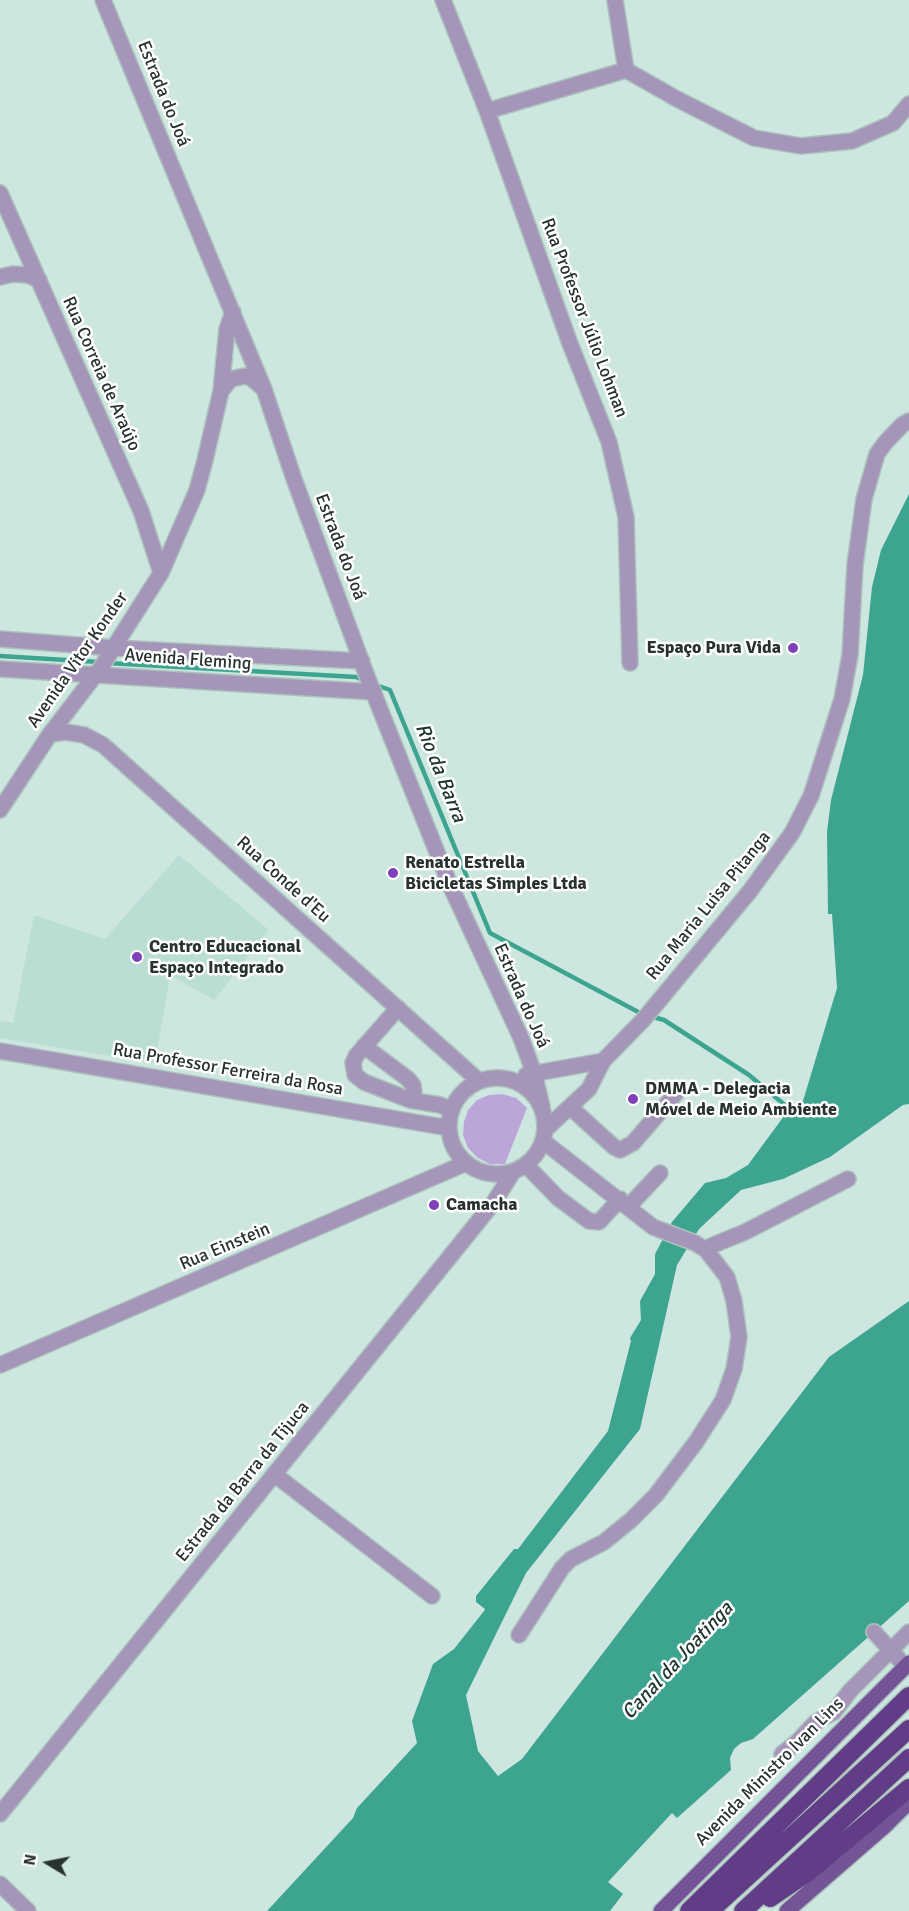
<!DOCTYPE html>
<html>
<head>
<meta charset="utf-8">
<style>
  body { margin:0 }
  #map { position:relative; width:909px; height:1911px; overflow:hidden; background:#cde7e0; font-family:Signika,sans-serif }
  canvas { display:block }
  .north { position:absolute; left:18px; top:1833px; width:60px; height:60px; -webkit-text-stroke:4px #fff; paint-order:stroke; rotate:280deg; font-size:16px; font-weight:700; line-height:24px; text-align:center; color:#283230 }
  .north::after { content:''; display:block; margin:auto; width:21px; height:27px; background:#283230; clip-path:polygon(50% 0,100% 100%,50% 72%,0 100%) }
</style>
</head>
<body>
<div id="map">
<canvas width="909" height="1911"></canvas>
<div class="north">N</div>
</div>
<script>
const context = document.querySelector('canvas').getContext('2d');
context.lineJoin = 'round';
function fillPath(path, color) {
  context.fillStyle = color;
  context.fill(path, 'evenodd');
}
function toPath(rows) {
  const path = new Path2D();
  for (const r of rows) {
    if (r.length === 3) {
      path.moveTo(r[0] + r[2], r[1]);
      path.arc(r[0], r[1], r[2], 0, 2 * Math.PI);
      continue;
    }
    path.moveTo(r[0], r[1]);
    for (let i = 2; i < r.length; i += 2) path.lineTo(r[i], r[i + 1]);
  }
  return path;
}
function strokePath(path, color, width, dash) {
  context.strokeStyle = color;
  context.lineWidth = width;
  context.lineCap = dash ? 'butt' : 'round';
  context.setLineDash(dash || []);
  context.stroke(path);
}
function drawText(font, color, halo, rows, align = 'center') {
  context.font = font + ' Signika,sans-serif';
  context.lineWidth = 5;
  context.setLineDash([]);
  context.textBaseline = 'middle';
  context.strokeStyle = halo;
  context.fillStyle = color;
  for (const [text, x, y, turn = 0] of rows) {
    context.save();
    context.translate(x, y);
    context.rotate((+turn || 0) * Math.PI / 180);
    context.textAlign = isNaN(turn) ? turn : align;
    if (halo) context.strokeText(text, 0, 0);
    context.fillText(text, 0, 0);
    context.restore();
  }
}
const built = toPath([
  [179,855,269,930,214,1000,170,975,155,1063,0,1038,0,1021,13,1023,34,915,105,939]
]);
const green = toPath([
  [502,1094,516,1098,527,1108,505,1164,490,1164,478,1158,468,1148,463,1135,464,1122,468,1110,477,1100,489,1095]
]);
const water = toPath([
  [909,494,909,1104,903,1105,830,1157,783,1179,741,1190,699,1229,677,1265,640,1429,526,1573,466,1695,478,1751,498,1776,522,1759,829,1357,909,1301,909,1601,753,1739,741,1743,734,1749,730,1758,731,1770,677,1818,672,1813,608,1882,623,1894,610,1911,267,1911,353,1818,357,1808,417,1743,412,1721,433,1664,454,1649,484,1611,485,1609,476,1602,476,1596,514,1549,518,1549,608,1431,631,1341,630,1338,641,1320,640,1301,655,1274,655,1254,672,1222,705,1183,726,1178,748,1165,787,1112,803,1101,837,988,832,914,828,914,827,832,831,800,863,675,872,587,881,550]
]);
const stream = toPath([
  [0,656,99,662],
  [108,663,356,677,365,681],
  [376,685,390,690,490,933,642,1014],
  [650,1016,664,1020,749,1075,786,1106,793,1114]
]);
const minor = toPath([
  [103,0,264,389,294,479,368,679,450,885,521,1038,534,1073,542,1106],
  [443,0,487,111,569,341,609,442,626,517,630,663],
  [615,0,626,70],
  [487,111,626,70,677,99,754,138,801,146,852,141,893,123,909,104],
  [0,193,141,511,161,573],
  [0,277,13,274,28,275,39,280],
  [221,391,231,379,245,376,251,378,264,389],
  [0,639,114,648,362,661],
  [0,669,374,692],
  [50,734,66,732,84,735,103,745,479,1081],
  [0,810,50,734,100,669,161,573,197,490,205,460,221,391,227,329,233,312],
  [398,1008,356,1056,353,1063,355,1075,364,1082,410,1100,440,1105,452,1110],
  [364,1046,408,1079,413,1085,414,1092,410,1100],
  [0,1051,449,1128],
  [526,1075,603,1061],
  [497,1126,48],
  [570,1107,614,1147,620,1150,633,1143,677,1092],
  [546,1129,589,1089,603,1061,643,1020,750,891,792,833,811,796,842,699,850,655,855,565,864,499,877,454,885,443,902,425,909,421],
  [526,1165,558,1198,589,1221,599,1222,620,1199],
  [628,1207,660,1173],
  [706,1250,711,1246,745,1232,848,1179],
  [0,1365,466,1163],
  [274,1474,432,1596],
  [874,1632,906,1667],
  [519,1635,562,1568,571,1559,604,1542,631,1520,656,1495,696,1442,723,1400,734,1369,739,1337,734,1301,727,1277,706,1250,695,1243,653,1227,543,1141],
  [782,1754,798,1741,816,1722,834,1712,850,1691,909,1632],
  [0,1814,494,1202,513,1172],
  [0,1884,28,1911]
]);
const major = toPath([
  [661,1911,909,1663],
  [787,1911,886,1825,909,1802]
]);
const highway = toPath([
  [770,1898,807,1873,909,1788],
  [689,1911,909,1696],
  [710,1911,909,1729],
  [743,1911,909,1758]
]);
const markers = [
  [793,648,6,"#7f41b7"],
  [393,873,6,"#7f41b7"],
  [137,957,6,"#7f41b7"],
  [633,1099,6,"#7f41b7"],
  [434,1205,6,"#7f41b7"]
];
const streetNames = [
  ["Estrada do Joá",163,94,68],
  ["Rua Professor Júlio Lohman",584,318,69],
  ["Rua Correia de Araújo",101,374,66],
  ["Estrada do Joá",340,547,69],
  ["Avenida Vitor Konder",78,660,-55],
  ["Avenida Fleming",188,660,4],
  ["Rua Conde d'Eu",283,880,42],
  ["Rua Maria Luisa Pitanga",709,906,-51],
  ["Estrada do Joá",521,996,66],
  ["Rua Professor Ferreira da Rosa",228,1070,10],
  ["Rua Einstein",225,1247,-23],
  ["Estrada da Barra da Tijuca",243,1482,-51],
  ["Avenida Ministro Ivan Lins",770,1772,-45]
];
const poiNames = [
  ["Espaço Pura Vida",781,648,"right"],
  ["Renato Estrella",405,863],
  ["Bicicletas Simples Ltda",405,884],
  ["Centro Educacional",149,947],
  ["Espaço Integrado",149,968],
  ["DMMA - Delegacia",645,1089],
  ["Móvel de Meio Ambiente",645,1110],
  ["Camacha",446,1205]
];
const waterNames = [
  ["Rio da Barra",440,773,68],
  ["Canal da Joatinga",678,1661,-47]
];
fillPath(built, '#baddd4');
fillPath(green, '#bca6d9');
fillPath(water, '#3da490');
strokePath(stream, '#3da490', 4.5);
strokePath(minor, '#acc3bd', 18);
strokePath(major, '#acc3bd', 18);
strokePath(highway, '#acc3bd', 21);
strokePath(minor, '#a595b9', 15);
strokePath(major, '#735495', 15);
strokePath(highway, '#613c87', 18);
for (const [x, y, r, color] of markers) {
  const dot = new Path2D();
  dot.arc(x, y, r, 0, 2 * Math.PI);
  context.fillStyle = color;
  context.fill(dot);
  strokePath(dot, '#fff', 2);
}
drawText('18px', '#283230', '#fff', streetNames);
drawText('bold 18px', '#283230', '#fff', poiNames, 'left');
drawText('italic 20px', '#1f3630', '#fff', waterNames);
</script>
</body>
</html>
